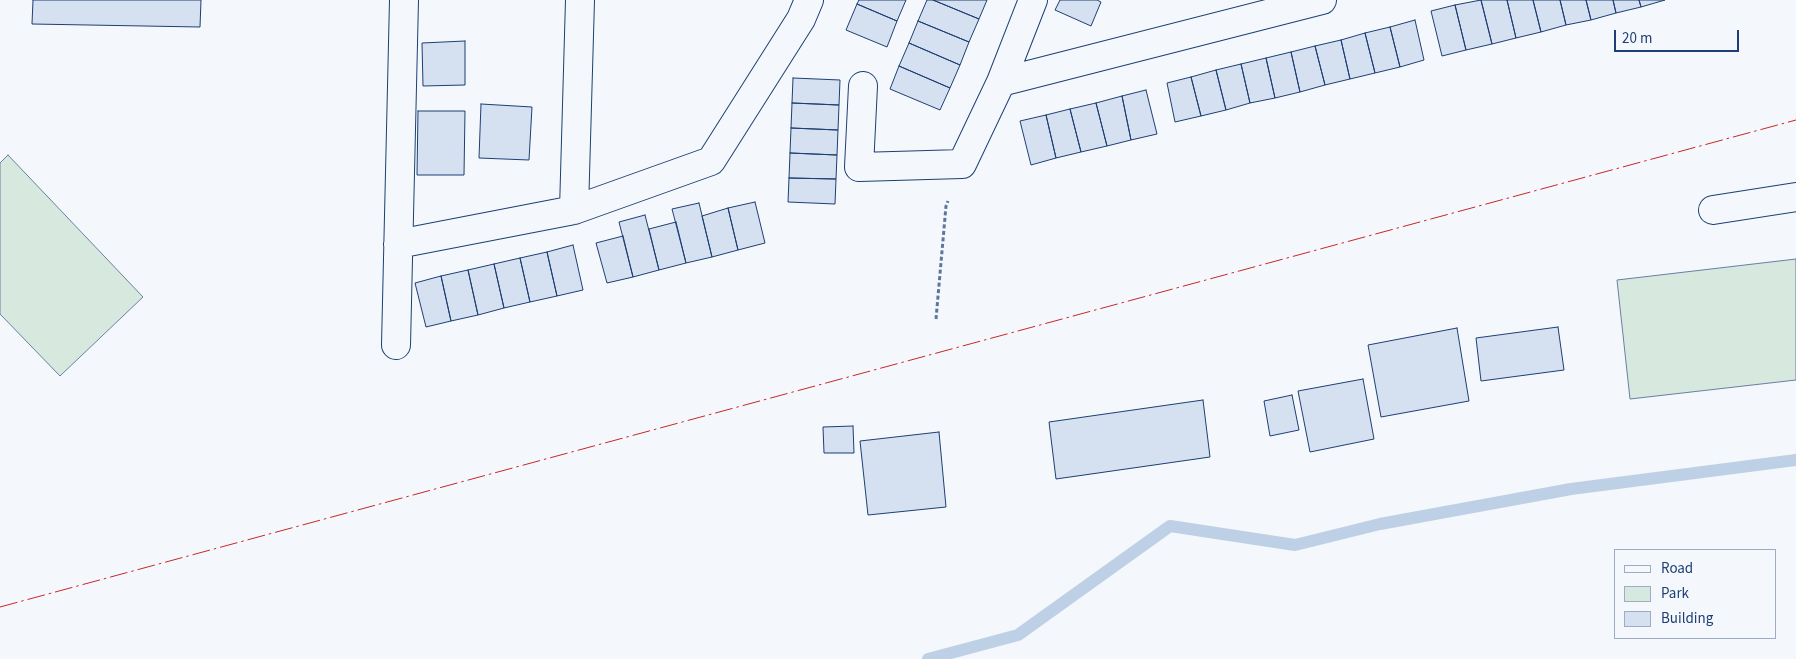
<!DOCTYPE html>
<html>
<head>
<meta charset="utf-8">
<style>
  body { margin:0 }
  #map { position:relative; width:1796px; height:659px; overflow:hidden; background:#f4f7fb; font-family:"Source Sans 3",sans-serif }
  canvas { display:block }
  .legend { position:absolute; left:1614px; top:549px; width:162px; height:90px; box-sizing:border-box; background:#f4f7fb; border:1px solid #9eadc5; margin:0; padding:6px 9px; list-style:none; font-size:15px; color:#1d3f73 }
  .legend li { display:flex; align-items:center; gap:10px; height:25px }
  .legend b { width:25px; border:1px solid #9eadc5 }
  .scale { position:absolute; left:1614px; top:30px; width:125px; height:22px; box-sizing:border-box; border:2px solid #1d3f73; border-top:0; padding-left:6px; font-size:15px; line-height:18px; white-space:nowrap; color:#1d3f73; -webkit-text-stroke:4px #f4f7fb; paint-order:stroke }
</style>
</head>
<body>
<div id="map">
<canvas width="1796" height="659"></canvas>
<ul class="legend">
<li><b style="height:6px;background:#f4f7fb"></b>Road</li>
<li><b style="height:14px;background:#d7e8df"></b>Park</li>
<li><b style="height:14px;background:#d5e0f0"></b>Building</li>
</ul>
<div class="scale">20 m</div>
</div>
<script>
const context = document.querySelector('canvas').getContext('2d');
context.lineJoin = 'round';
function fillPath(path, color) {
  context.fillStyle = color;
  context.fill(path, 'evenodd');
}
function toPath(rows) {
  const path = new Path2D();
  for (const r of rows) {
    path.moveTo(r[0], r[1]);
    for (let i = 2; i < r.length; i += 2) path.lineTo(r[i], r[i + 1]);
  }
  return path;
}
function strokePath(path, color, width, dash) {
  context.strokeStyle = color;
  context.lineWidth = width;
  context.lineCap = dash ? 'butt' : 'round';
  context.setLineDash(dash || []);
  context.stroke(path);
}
const green = toPath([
  [8,155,143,297,60,376,0,314,0,163,8,155],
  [1796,259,1796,380,1630,399,1617,280,1796,259]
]);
const stream = toPath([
  [928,659,1018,635,1170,526,1295,545,1380,524,1571,489,1796,460]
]);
const building = toPath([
  [33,0,201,0,200,27,32,24,33,0],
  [859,0,906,0,897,21,857,4,859,0],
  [927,0,933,0,979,19,969,42,918,21,927,0],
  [933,0,987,0,979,19,933,0],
  [1060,0,1097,0,1101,2,1091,26,1055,10,1060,0],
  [1481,0,1492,44,1466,50,1455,5,1481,0],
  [1481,0,1507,0,1516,38,1492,44,1481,0],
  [1507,0,1533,0,1541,32,1516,38,1507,0],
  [1533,0,1560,0,1566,25,1541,32,1533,0],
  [1560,0,1586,0,1591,20,1566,25,1560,0],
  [1586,0,1613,0,1616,13,1591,20,1586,0],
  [1613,0,1639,0,1641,7,1616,13,1613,0],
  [1639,0,1665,0,1641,7,1639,0],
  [857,4,897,21,887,47,846,30,857,4],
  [1455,5,1466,50,1442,56,1431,11,1455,5],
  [1415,20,1424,60,1400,67,1390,27,1415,20],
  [918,21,969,42,960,65,909,43,918,21],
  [1390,27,1400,67,1375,73,1365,33,1390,27],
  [1365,33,1375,73,1350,79,1341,40,1365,33],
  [1341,40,1350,79,1325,85,1315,46,1341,40],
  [465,41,465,85,423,86,422,43,465,41],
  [909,43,960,65,950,88,899,66,909,43],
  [1315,46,1325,85,1300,92,1291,52,1315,46],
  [1291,52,1300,92,1275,98,1266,58,1291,52],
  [1266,58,1275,98,1250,103,1241,64,1266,58],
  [1241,64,1250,103,1226,110,1216,70,1241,64],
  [899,66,950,88,940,110,890,89,899,66],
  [1216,70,1226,110,1201,116,1191,77,1216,70],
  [1191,77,1201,116,1175,122,1167,83,1191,77],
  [793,78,840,80,839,105,792,103,793,78],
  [1146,90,1157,134,1131,140,1122,96,1146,90],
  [1122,96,1131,140,1107,146,1096,103,1122,96],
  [792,103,839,105,838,130,791,128,792,103],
  [1096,103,1107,146,1081,152,1070,109,1096,103],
  [481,104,532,107,529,160,479,158,481,104],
  [1070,109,1081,152,1056,158,1046,115,1070,109],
  [418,111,465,111,464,175,417,175,418,111],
  [1046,115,1056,158,1031,165,1020,121,1046,115],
  [791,128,838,130,837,155,790,153,791,128],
  [790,153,837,155,836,179,789,178,790,153],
  [789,178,836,179,835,204,788,202,789,178],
  [755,202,765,243,738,250,728,208,755,202],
  [699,203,712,257,686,263,672,209,699,203],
  [728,208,738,250,712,257,702,216,728,208],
  [645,215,659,270,633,277,619,222,645,215],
  [676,222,686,263,659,270,649,229,676,222],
  [623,236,633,277,607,283,596,243,623,236],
  [573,245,583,290,557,296,547,252,573,245],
  [547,252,557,296,530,302,520,258,547,252],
  [520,258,530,302,504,308,494,264,520,258],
  [494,264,504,308,478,315,468,270,494,264],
  [468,270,478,315,451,321,441,276,468,270],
  [441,276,451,321,426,327,415,283,441,276],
  [1558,327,1564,370,1481,381,1476,338,1558,327],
  [1457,328,1469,401,1381,417,1368,345,1457,328],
  [1363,379,1374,439,1310,452,1298,391,1363,379],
  [1292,395,1299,430,1270,436,1264,401,1292,395],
  [1203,400,1210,457,1056,479,1049,422,1203,400],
  [853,426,854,453,824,453,823,427,853,426],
  [939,432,946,507,868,515,860,441,939,432]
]);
const path = toPath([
  [936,319,946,206,948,201]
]);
const minor = toPath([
  [1001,82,1322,0],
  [863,86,859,167,962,164,1001,82,1033,0],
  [574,210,580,0],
  [1713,210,1796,197],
  [398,244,574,210,711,161,801,19,809,0],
  [396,345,404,0]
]);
const power = toPath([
  [0,607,1796,120]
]);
fillPath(green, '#d7e8df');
strokePath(green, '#687fa3', 1);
strokePath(stream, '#bed0e5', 12);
fillPath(building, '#d5e0f0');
strokePath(building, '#1d3f73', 1);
strokePath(minor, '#1d3f73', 30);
strokePath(path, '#5e769c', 3, [4, 2.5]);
strokePath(minor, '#f4f7fb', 28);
strokePath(power, '#c62828', 1, [18, 4, 2.5, 4]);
</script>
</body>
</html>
